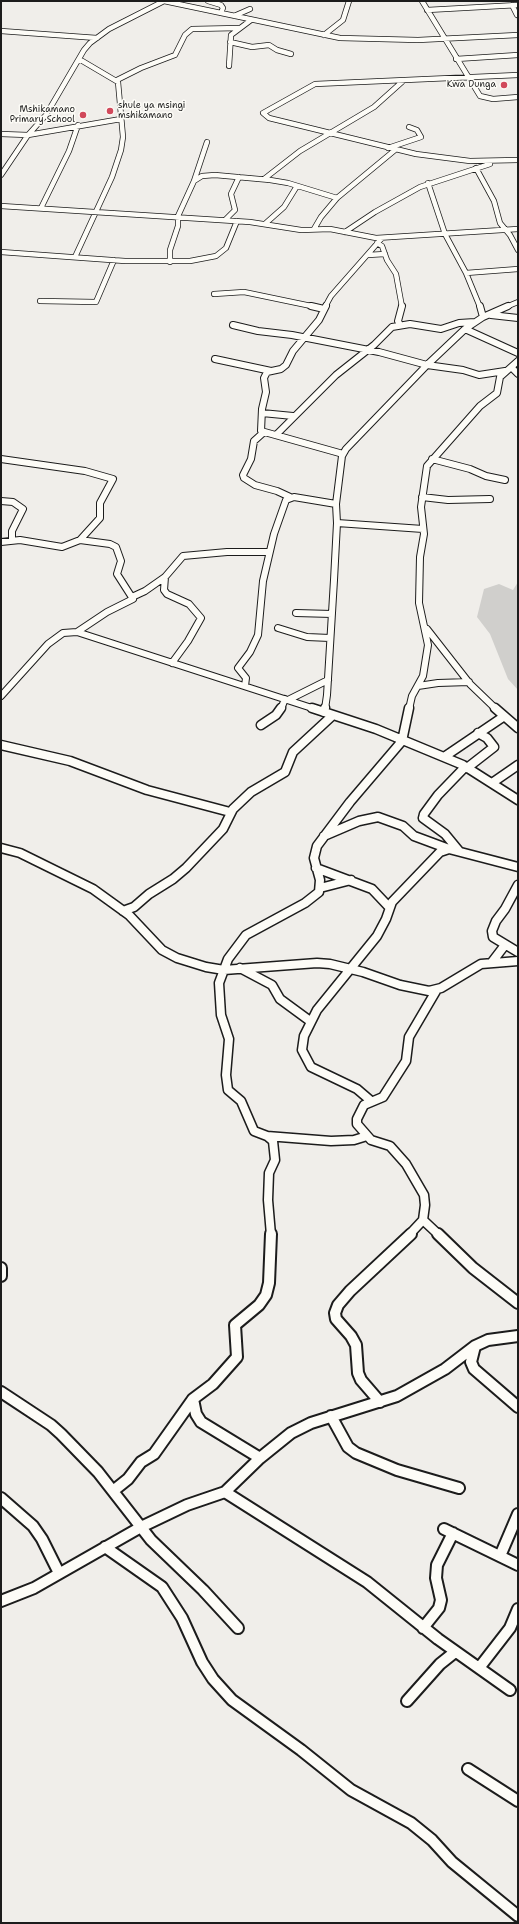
<!DOCTYPE html>
<html>
<head>
<meta charset="utf-8">
<style>
  body { margin:0 }
  #map { position:relative; width:519px; height:1924px; overflow:hidden; background:#f0eeea; font-family:"Shantell Sans",sans-serif }
  canvas { display:block }
  .frame { position:absolute; inset:0; border:2px solid #1c1c1c; pointer-events:none }
</style>
</head>
<body>
<div id="map">
<canvas width="519" height="1924"></canvas>
<div class="frame"></div>
</div>
<script>
const context = document.querySelector('canvas').getContext('2d');
context.lineJoin = 'round';
function fillPath(path, color) {
  context.fillStyle = color;
  context.fill(path, 'evenodd');
}
function toPath(rows) {
  const path = new Path2D();
  for (const r of rows) {
    path.moveTo(r[0], r[1]);
    for (let i = 2; i < r.length; i += 2) path.lineTo(r[i], r[i + 1]);
  }
  return path;
}
function strokePath(path, color, width, dash) {
  context.strokeStyle = color;
  context.lineWidth = width;
  context.lineCap = dash ? 'butt' : 'round';
  context.setLineDash(dash || []);
  context.stroke(path);
}
function drawText(font, color, halo, rows, align = 'center') {
  context.font = font + ' "Shantell Sans",sans-serif';
  context.lineWidth = 3;
  context.setLineDash([]);
  context.textBaseline = 'middle';
  context.strokeStyle = halo;
  context.fillStyle = color;
  for (const [text, x, y, turn = 0] of rows) {
    context.save();
    context.translate(x, y);
    context.rotate((+turn || 0) * Math.PI / 180);
    context.textAlign = isNaN(turn) ? turn : align;
    if (halo) context.strokeText(text, 0, 0);
    context.fillText(text, 0, 0);
    context.restore();
  }
}
const green = toPath([
  [518,582,518,690,508,679,490,634,477,617,484,589,499,584,513,590]
]);
const minorFar3 = toPath([
  [164,1,340,38,418,40,518,35],
  [208,1,221,5,223,8,221,13],
  [422,1,480,96,493,99,518,97],
  [512,5,517,15],
  [427,10,518,5],
  [234,16,250,9],
  [1,31,97,38],
  [324,35,343,20,349,1],
  [230,42,252,47,269,45,277,50,291,54],
  [456,59,518,55],
  [229,66,231,35,251,20],
  [518,75,315,84,263,113,269,118,416,154,470,161,518,160],
  [117,80,141,68,175,55,185,35,192,29,239,28],
  [1,134,28,135,121,119],
  [388,148,421,137,417,130,409,127],
  [476,168,494,201,500,223,510,235,518,250],
  [1,175,28,135,46,115,84,50,90,43,109,29,164,1],
  [264,179,300,151,374,107,403,81],
  [194,181,202,176,215,175,270,180,288,183,337,198],
  [428,183,445,234,466,273,480,307],
  [1,206,250,222,301,230,330,229,376,238,518,229],
  [41,208,69,151,78,125],
  [225,220,235,210,231,194,239,177],
  [266,223,284,207,297,186],
  [314,229,321,217,337,198,395,150],
  [345,232,375,212,420,187,490,164],
  [377,243,382,246,387,260,396,274,402,307],
  [1,252,125,261,190,261,216,256,226,248,237,221],
  [368,255,385,254],
  [75,257,112,177,121,150,123,137,118,82,79,59],
  [170,262,170,250,178,226,178,216,194,181,207,142],
  [466,273,518,269],
  [214,294,244,292,316,307],
  [40,301,96,302,114,260],
  [325,307,331,296,382,238],
  [506,307,518,302]
]);
const minorFar2 = toPath([
  [311,306,324,309],
  [326,306,319,320,293,351,286,365,281,369,267,372,264,378,266,392,262,409,261,431,343,454],
  [480,306,483,317],
  [491,315,518,318],
  [233,325,258,331,292,335,379,352,427,365,463,370,479,375,505,371],
  [400,325,398,321,402,306],
  [465,329,518,353],
  [215,359,271,371],
  [512,368,518,374],
  [262,413,293,416],
  [264,432,254,441,251,459,243,475,244,478,255,485,277,491,290,497],
  [276,435,336,375,374,345,392,327,410,324,441,329,459,323,475,322],
  [1,459,85,471,113,479,100,503,100,518,80,540],
  [432,459,470,469,486,476,505,480],
  [422,497,448,500,490,499],
  [1,501,13,502,23,509,12,531,12,540],
  [337,523,423,529],
  [1,542,20,540,62,547,80,540,110,544,116,547,121,561,117,574,133,599,107,612,77,632],
  [165,577,164,590,167,594,189,604,201,618,188,641,172,663],
  [132,597,145,591,165,577,183,556,227,552,269,552],
  [296,613,332,614],
  [278,628,307,637,330,638],
  [427,629,470,684,496,709],
  [245,686,246,678,238,668,250,652,258,635,263,581,274,534,286,500,294,497,336,504],
  [418,686,438,683,469,682],
  [1,696,48,644,63,633,77,632,315,709],
  [288,700,328,680],
  [281,709,285,699],
  [325,709,327,695,334,580,337,523,336,504,342,456,346,449,427,365,465,329,483,317,508,306],
  [409,709,412,696,423,676,428,645,419,603,420,557,424,534,421,507,427,466,480,406,497,393,500,377,518,361]
]);
const minorFar1 = toPath([
  [312,708,376,729,463,765,518,800],
  [495,708,518,728],
  [324,712,325,708],
  [261,725,276,715,281,708],
  [1,745,70,761,147,790,230,812],
  [444,757,503,717],
  [467,768,494,747,487,738,478,733],
  [492,783,518,765],
  [324,836,359,821,378,817,403,826,414,836,449,849],
  [1,848,20,853,93,889,129,915,162,950,177,958,206,967,224,970,317,963,330,964,363,972,400,985,429,991,441,988,481,964,518,961],
  [459,851,445,834,423,818,424,814,438,795,465,767],
  [316,868,372,889,389,907],
  [518,885,505,909,496,921,492,931,493,937,518,952],
  [320,888,351,880],
  [123,911,134,907,149,894,173,879,186,868,223,829,233,809,251,792,285,772,293,752,333,715],
  [492,962,505,945],
  [240,968,272,985,280,999,310,1021],
  [371,1101,357,1089,311,1067,302,1050,304,1036,317,1010,377,936,386,919,392,902,440,852,449,849,518,867],
  [267,1136,273,1141,275,1160,269,1173,268,1200,271,1235],
  [367,1136,354,1140,331,1141,267,1136,254,1131,241,1101,228,1090,226,1075,229,1039,221,1015,219,983,228,959,246,935,305,903,319,892,320,880,314,858,317,846,350,802,402,741,409,708],
  [423,1220,439,1235],
  [409,1235,423,1220,425,1205,424,1195,406,1164,390,1146,371,1140,357,1124,357,1119,364,1105,383,1097,406,1061,409,1037,436,991]
]);
const minor = toPath([
  [438,1234,473,1268,518,1303],
  [1,1268,1,1276],
  [475,1346,471,1362,474,1369,518,1407],
  [1,1392,51,1425,61,1434,98,1472,151,1540,203,1590,238,1628],
  [193,1399,196,1414,201,1422,260,1458],
  [380,1402,361,1380,358,1373,356,1345,351,1336,336,1319,335,1313,338,1305,350,1291,411,1234],
  [331,1416,348,1447,356,1453,397,1470,459,1488],
  [113,1491,128,1479,141,1462,154,1454,193,1399,213,1384,237,1357,235,1325,259,1305,266,1295,269,1283,271,1234],
  [225,1492,367,1582,438,1639,510,1690],
  [1,1498,33,1526,42,1539,59,1573],
  [444,1529,518,1565],
  [105,1547,162,1587,182,1618,202,1662,213,1679,232,1700,301,1750,351,1790,411,1823,432,1840,452,1862,518,1916],
  [500,1556,518,1514],
  [1,1601,34,1588,141,1527,187,1505,225,1492,260,1458,291,1433,311,1423,397,1396,445,1369,475,1346,488,1340,518,1336],
  [423,1628,439,1608,441,1600,436,1578,437,1565,453,1533],
  [479,1668,510,1628,518,1609],
  [407,1701,440,1664,455,1652],
  [468,1769,518,1801]
]);
const markers = [
  [504,85,4,"#d1495b"],
  [110,111,4,"#d1495b"],
  [83,115,4,"#d1495b"]
];
const farPoinames = [
  ["Kwa Dunga",496,85],
  ["shule ya msingi",118,106,"left"],
  ["mshikamano",118,116,"left"],
  ["Mshikamano",75,110],
  ["Primary School",75,120]
];
fillPath(green, '#d0cfcc');
strokePath(minorFar3, '#1c1c1c', 6);
strokePath(minorFar2, '#1c1c1c', 8);
strokePath(minorFar1, '#1c1c1c', 11);
strokePath(minor, '#1c1c1c', 14);
strokePath(minorFar3, '#fdfcf7', 4.5);
strokePath(minorFar2, '#fdfcf7', 6);
strokePath(minorFar1, '#fdfcf7', 8);
strokePath(minor, '#fdfcf7', 10);
for (const [x, y, r, color] of markers) {
  const dot = new Path2D();
  dot.arc(x, y, r, 0, 2 * Math.PI);
  context.fillStyle = color;
  context.fill(dot);
  strokePath(dot, '#fdfcf7', 1.5);
}
drawText('9px', '#1c1c1c', '#fdfcf7', farPoinames, 'right');
</script>
</body>
</html>
